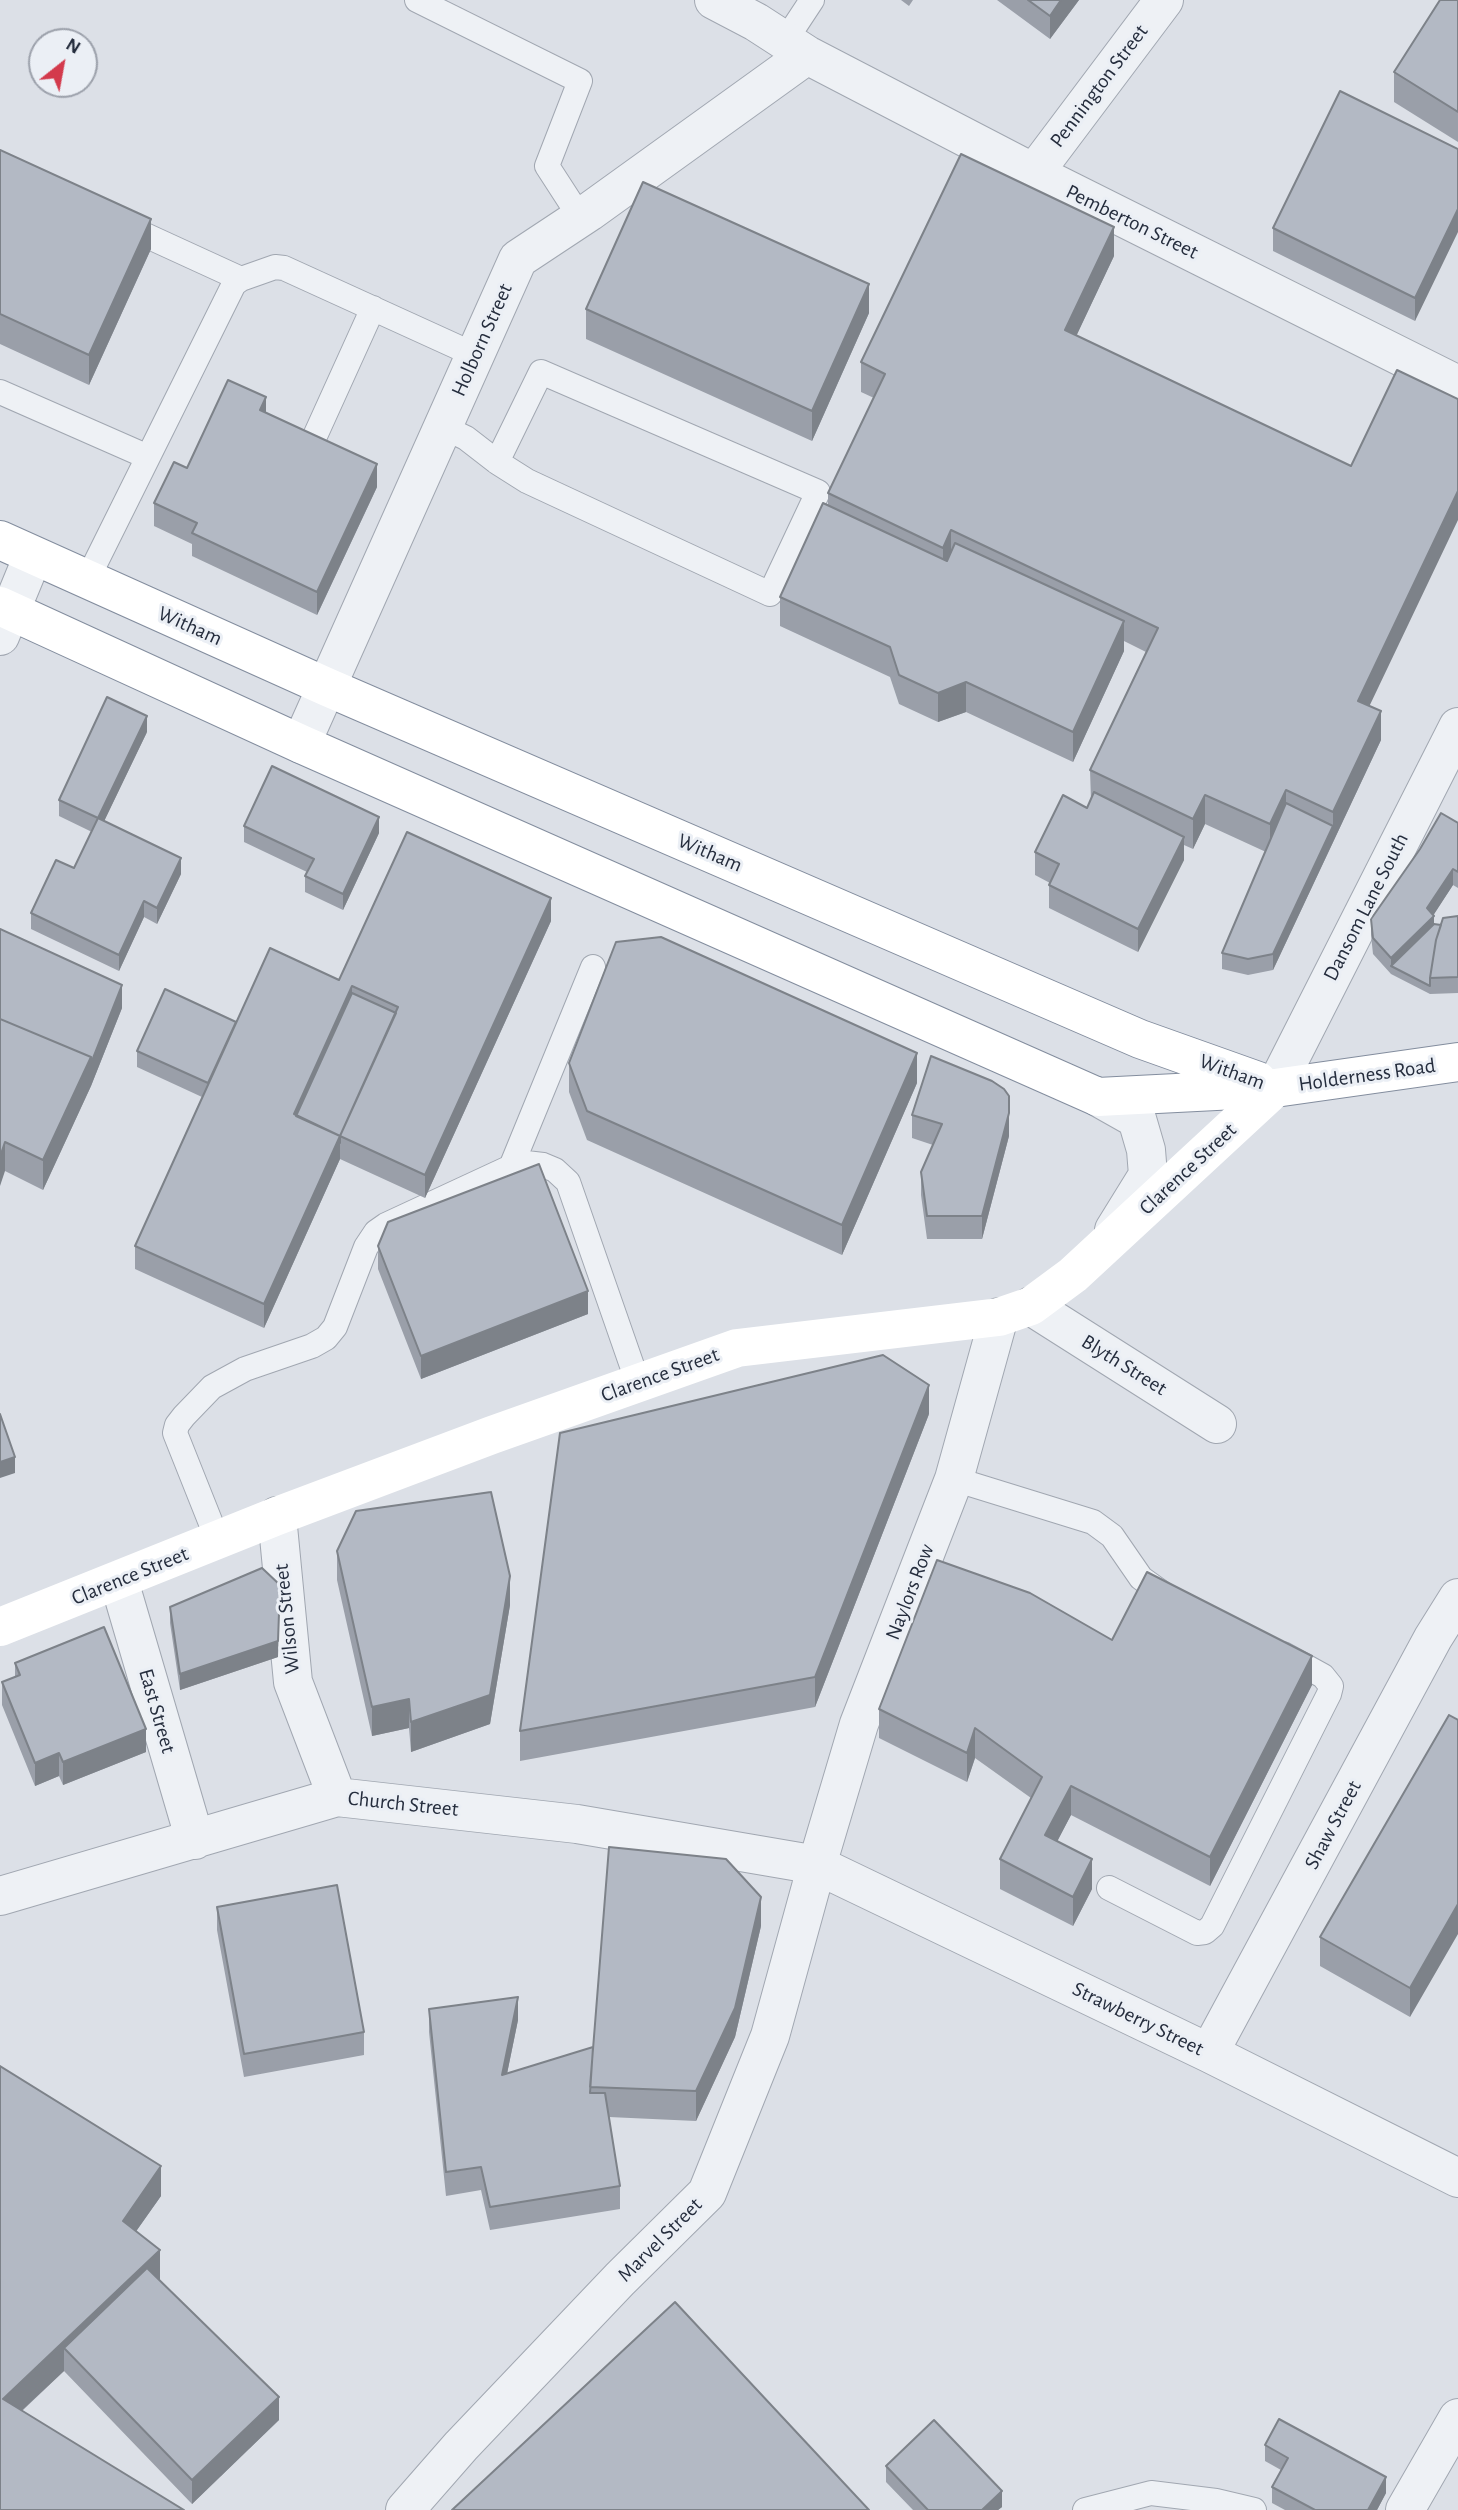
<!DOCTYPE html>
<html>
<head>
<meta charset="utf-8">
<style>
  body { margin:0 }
  #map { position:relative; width:1458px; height:2510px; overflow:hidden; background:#dce0e7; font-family:"Alegreya Sans",sans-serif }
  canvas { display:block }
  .north { position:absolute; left:28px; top:28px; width:70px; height:70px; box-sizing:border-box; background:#ebeff5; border:2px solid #9ca1ab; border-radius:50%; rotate:31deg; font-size:19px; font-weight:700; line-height:28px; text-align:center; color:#252d3d }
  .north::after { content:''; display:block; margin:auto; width:24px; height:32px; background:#d33a4c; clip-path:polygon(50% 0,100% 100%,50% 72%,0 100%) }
</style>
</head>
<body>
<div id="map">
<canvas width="1458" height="2510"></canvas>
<div class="north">N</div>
</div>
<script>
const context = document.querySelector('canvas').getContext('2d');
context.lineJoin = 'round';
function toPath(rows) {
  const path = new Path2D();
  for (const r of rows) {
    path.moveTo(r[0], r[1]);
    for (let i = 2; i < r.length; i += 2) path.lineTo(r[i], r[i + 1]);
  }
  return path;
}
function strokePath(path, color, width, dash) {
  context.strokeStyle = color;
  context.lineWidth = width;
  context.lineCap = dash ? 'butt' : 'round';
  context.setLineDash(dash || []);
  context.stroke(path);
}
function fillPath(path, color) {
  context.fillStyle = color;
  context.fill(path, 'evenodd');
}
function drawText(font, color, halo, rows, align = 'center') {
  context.font = font + ' "Alegreya Sans",sans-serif';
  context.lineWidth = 6;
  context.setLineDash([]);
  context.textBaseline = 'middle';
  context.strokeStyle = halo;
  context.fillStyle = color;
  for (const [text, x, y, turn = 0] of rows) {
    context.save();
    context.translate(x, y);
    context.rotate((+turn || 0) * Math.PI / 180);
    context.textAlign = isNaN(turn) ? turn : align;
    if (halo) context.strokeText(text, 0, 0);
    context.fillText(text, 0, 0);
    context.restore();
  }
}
const lane = toPath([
  [417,0,580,81,547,166,580,217],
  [785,41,812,0],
  [121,224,241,279],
  [0,392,148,457],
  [443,427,466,438,497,462,527,481,770,594,818,492,541,372,497,462],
  [315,436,373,308],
  [87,580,234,284,241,279,275,267,284,268,475,355],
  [511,1167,593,967],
  [954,1479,1093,1522,1112,1536,1141,1578,1169,1598],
  [218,1541,175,1433,177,1425,184,1416,212,1387,245,1369,312,1346,326,1338,335,1327,366,1247,376,1232,386,1225,511,1167,526,1163,543,1165,555,1170,568,1182,638,1383],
  [1109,1888,1197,1933,1205,1932,1212,1926,1329,1694,1331,1686,1323,1676,1283,1654],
  [1085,2510,1151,2493,1216,2501,1254,2510]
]);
const street = toPath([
  [714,0,756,22,807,55,1034,173,1458,385],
  [1034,173,1164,0],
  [0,636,33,556],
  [301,744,518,259,589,212,807,55],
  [1275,1088,1458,727],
  [1098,1097,1137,1119,1146,1150,1148,1175,1114,1230],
  [1031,1306,1217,1424],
  [277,1516,293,1682,337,1797],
  [119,1581,195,1840],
  [0,1896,337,1797,577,1824,817,1865,1209,2053,1458,2178],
  [1209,2053,1433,1638,1458,1598],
  [405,2510,461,2446,620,2279,707,2193,770,2036,817,1865,859,1724,954,1479,999,1317],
  [1405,2510,1458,2418]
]);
const secondary = toPath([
  [0,1627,277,1516,492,1435,737,1348,999,1317,1031,1306,1073,1275,1275,1088]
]);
const highway = toPath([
  [0,540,327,687,1140,1039,1258,1081],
  [0,606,301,744,1098,1097,1275,1088,1458,1062]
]);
const wall = toPath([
  [901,0,913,0,909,6],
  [997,0,1079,0,1050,39],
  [1458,0,1458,142,1394,102,1394,72],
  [1458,149,1415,321,1273,251,1273,228],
  [0,150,151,249,89,385,0,344],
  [1114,256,1076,336,1370,706,1381,740,1273,970,1248,975,1222,969,1222,953,1266,852,1205,824,1193,849,1184,845,1184,860,1138,952,1049,908,1049,885,1050,883,1035,875,1035,852,1087,808,1091,800,1090,770,1146,652,1124,641,1124,651,1073,762,966,712,938,722,899,704,890,677,780,626,780,597,828,506,828,493,874,398,861,392,861,362],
  [586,309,869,313,812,441,586,339],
  [266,412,377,487,317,615,192,556,192,544,154,526,154,503,187,468],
  [147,732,104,821,181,874,157,924,144,917,119,971,31,929,31,913,74,868,92,832,59,816,59,800],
  [1458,823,1458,888,1453,885,1433,915,1434,924,1441,925,1458,916,1458,993,1430,994,1391,974,1373,954,1371,935,1371,919],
  [244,826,379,833,343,910,305,892,305,876,307,872,244,842],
  [551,921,425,1198,340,1159,264,1328,135,1269,135,1246,202,1097,137,1067,137,1051,236,1022,339,980],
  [0,929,122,1008,91,1086,43,1190,5,1171],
  [569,1063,917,1083,842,1255,587,1140,569,1092],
  [1009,1096,1009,1136,982,1239,927,1239,921,1195,921,1172,933,1145,912,1138,912,1115],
  [378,1246,588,1314,421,1379,378,1269],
  [929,1414,815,1707,520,1761,520,1731],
  [337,1551,510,1605,490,1724,411,1752,409,1728,372,1736,337,1580],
  [170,1607,278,1657,180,1690,170,1623],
  [1112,1640,1312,1685,1210,1886,1071,1815,1057,1841,1092,1889,1073,1926,1000,1889,1000,1859,1031,1798,975,1758,967,1782,879,1738,879,1709],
  [15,1663,146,1752,63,1785,59,1776,35,1786,2,1705,2,1682,15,1677],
  [1458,1720,1410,2017,1320,1966,1320,1937],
  [217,1907,364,2032,364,2055,244,2077,217,1930],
  [761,1926,735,2037,696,2121,609,2117,620,2186,620,2209,490,2230,481,2190,446,2196,429,2032,429,2009,518,2020,507,2074,593,2047],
  [0,2066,161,2196,136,2231,160,2280,279,2420,192,2504,64,2371,22,2411,0,2510],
  [1265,2445,1386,2493,1377,2510,1285,2510,1272,2503,1272,2487,1281,2470,1265,2461],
  [886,2466,1002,2507,998,2510,913,2510,886,2482]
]);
const shadedWall = toPath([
  [1061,0,1079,0,1050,39,1050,16],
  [1458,209,1458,232,1415,321,1415,298],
  [151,219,151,249,89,385,89,355],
  [1114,227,1114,256,1065,360,1065,330],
  [869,284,869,313,812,441,812,411],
  [266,397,266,420,260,410],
  [377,464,377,487,317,615,317,592],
  [1458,491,1458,520,1358,730,1358,701],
  [951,530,951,559,943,577,943,548],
  [1124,621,1124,651,1073,762,1073,732],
  [966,682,966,712,938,722,938,693],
  [1381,711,1381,740,1273,970,1273,954,1333,826,1333,812],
  [147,716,147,732,98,834,98,818],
  [1286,790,1286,819,1270,854,1270,824],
  [1205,795,1205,824,1193,849,1193,819],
  [379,817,379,833,343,910,343,894],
  [1184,837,1184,860,1138,952,1138,929],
  [181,858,181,874,157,924,157,908],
  [1453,869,1453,885,1431,919,1434,916,1434,932,1391,966,1391,958],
  [551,898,551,921,425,1198,425,1175],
  [144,901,144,917,119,971,119,955],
  [122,985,122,1008,91,1086,43,1190,43,1160],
  [352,986,352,1009,300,1124,294,1114],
  [917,1053,917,1083,842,1255,842,1225],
  [1009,1113,1009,1136,982,1239,982,1216],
  [340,1136,340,1159,264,1328,264,1304],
  [5,1142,5,1171,0,1186,0,1157],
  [588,1291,588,1314,421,1379,421,1356],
  [929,1385,929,1414,815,1707,815,1677],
  [15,1457,15,1473,0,1478,0,1462],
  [510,1576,510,1605,490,1724,411,1752,411,1722],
  [280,1585,278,1657,180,1690,180,1674],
  [1312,1656,1312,1685,1210,1886,1210,1857],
  [409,1699,409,1728,372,1736,372,1707],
  [975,1728,975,1758,967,1782,967,1753],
  [146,1729,146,1752,63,1785,63,1762],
  [59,1753,59,1776,35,1786,35,1763],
  [1071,1786,1071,1815,1045,1865,1045,1835],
  [1092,1859,1092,1889,1073,1926,1073,1897],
  [761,1897,761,1926,735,2037,696,2121,696,2091],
  [1458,1904,1458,1934,1410,2017,1410,1988],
  [518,1997,518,2020,502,2098,502,2075],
  [161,2166,161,2196,123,2250,123,2221],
  [160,2250,160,2280,64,2348,64,2371,3,2428,3,2399],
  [279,2397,279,2420,192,2504,192,2480],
  [1386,2477,1386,2493,1377,2510,1368,2510],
  [1002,2491,1002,2507,998,2510,982,2510]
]);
const building = toPath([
  [1028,0,1061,0,1050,16,1028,0],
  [1440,0,1458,0,1458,112,1394,72,1440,0],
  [1340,91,1458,149,1458,209,1415,298,1273,228,1340,91],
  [0,150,151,219,89,355,0,314,0,150],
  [961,154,1114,227,1065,330,1351,466,1397,370,1458,399,1458,491,1358,701,1381,711,1333,812,1286,790,1270,824,1205,795,1193,819,1090,770,1158,628,951,530,943,548,828,493,885,374,861,362,961,154],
  [643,182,869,284,812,411,586,309,643,182],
  [228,380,266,397,260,410,377,464,317,592,192,533,197,523,154,503,174,462,187,468,228,380],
  [823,503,947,561,955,543,1124,621,1073,732,966,682,938,693,899,675,890,647,780,597,823,503],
  [107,697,147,716,98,818,181,858,157,908,144,901,119,955,31,913,56,860,74,868,98,818,59,800,107,697],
  [272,766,379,817,343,894,305,876,314,859,244,826,272,766],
  [1094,792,1184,837,1138,929,1049,885,1059,864,1035,852,1063,795,1087,808,1094,792],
  [1286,803,1333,826,1273,954,1248,959,1222,953,1286,803],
  [1441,813,1458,823,1458,872,1453,869,1427,908,1434,916,1391,958,1373,938,1371,919,1420,849,1441,813],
  [407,832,551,898,425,1175,340,1136,398,1007,352,986,294,1114,340,1136,264,1304,135,1246,270,948,339,980,407,832],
  [1458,916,1458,977,1430,978,1436,940,1443,918,1458,916],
  [1434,924,1441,925,1436,940,1430,978,1430,986,1391,966,1434,924],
  [0,929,122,985,91,1063,91,1057,0,1019,0,929],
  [661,937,917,1053,842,1225,587,1111,569,1063,616,942,661,937],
  [165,989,236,1022,208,1083,137,1051,165,989],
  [352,993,396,1013,340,1136,340,1143,340,1136,296,1116,352,993],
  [0,1019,91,1057,43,1160,5,1142,0,1157,0,1019],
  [931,1056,992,1081,1004,1089,1009,1096,1009,1113,982,1216,927,1216,921,1172,942,1124,912,1115,931,1056],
  [539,1164,588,1291,421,1356,378,1246,388,1222,539,1164],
  [883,1355,929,1385,815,1677,520,1731,560,1433,883,1355],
  [0,1414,15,1457,0,1462,0,1414],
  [491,1492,510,1576,490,1695,411,1722,409,1699,372,1707,337,1551,356,1511,491,1492],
  [937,1560,1030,1593,1112,1640,1147,1572,1312,1656,1210,1857,1071,1786,1045,1835,1092,1859,1073,1897,1000,1859,1042,1777,975,1728,967,1753,879,1709,937,1560],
  [262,1568,280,1585,278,1641,180,1674,170,1607,262,1568],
  [104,1627,146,1729,63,1762,59,1753,35,1763,2,1682,20,1675,15,1663,104,1627],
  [1449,1715,1458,1720,1458,1904,1410,1988,1320,1937,1449,1715],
  [609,1847,726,1859,761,1897,735,2008,696,2091,590,2087,609,1847],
  [337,1885,364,2032,244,2054,217,1907,337,1885],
  [518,1997,502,2075,593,2047,590,2093,605,2093,620,2186,490,2207,481,2167,446,2172,429,2009,518,1997],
  [0,2066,161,2166,123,2221,160,2250,3,2399,184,2510,0,2510,0,2066],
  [147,2268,279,2397,192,2480,64,2348,147,2268],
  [675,2302,869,2510,452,2510,675,2302],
  [1279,2419,1386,2477,1368,2510,1315,2510,1272,2487,1288,2458,1265,2445,1279,2419],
  [934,2420,1002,2491,982,2510,928,2510,886,2466,934,2420]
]);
const streetNames = [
  ["Pennington Street",1099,86,-53],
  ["Pemberton Street",1132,222,26],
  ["Holborn Street",482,340,-66],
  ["Witham",190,626,24],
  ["Witham",710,853,23],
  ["Dansom Lane South",1366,907,-63],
  ["Witham",1232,1072,20],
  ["Holderness Road",1367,1075,-8],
  ["Clarence Street",1188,1169,-43],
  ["Blyth Street",1124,1365,32],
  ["Clarence Street",660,1375,-20],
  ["Clarence Street",130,1576,-22],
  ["Naylors Row",910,1592,-69],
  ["Wilson Street",287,1619,-96],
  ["East Street",157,1711,74],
  ["Church Street",403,1804,6],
  ["Shaw Street",1333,1825,-62],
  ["Strawberry Street",1138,2019,26],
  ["Marvel Street",660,2240,-45]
];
strokePath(lane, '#a1a7b1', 26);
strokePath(street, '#a1a7b1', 40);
strokePath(highway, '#838d9e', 40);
strokePath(lane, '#eef1f5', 24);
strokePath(street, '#eef1f5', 38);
strokePath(secondary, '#fff', 38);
strokePath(highway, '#fff', 38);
fillPath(wall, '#9a9fa9');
fillPath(shadedWall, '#7d8289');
fillPath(building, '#b3b9c4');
strokePath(building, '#7d8289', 2);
drawText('21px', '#252d3d', '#ebeff5', streetNames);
</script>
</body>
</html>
